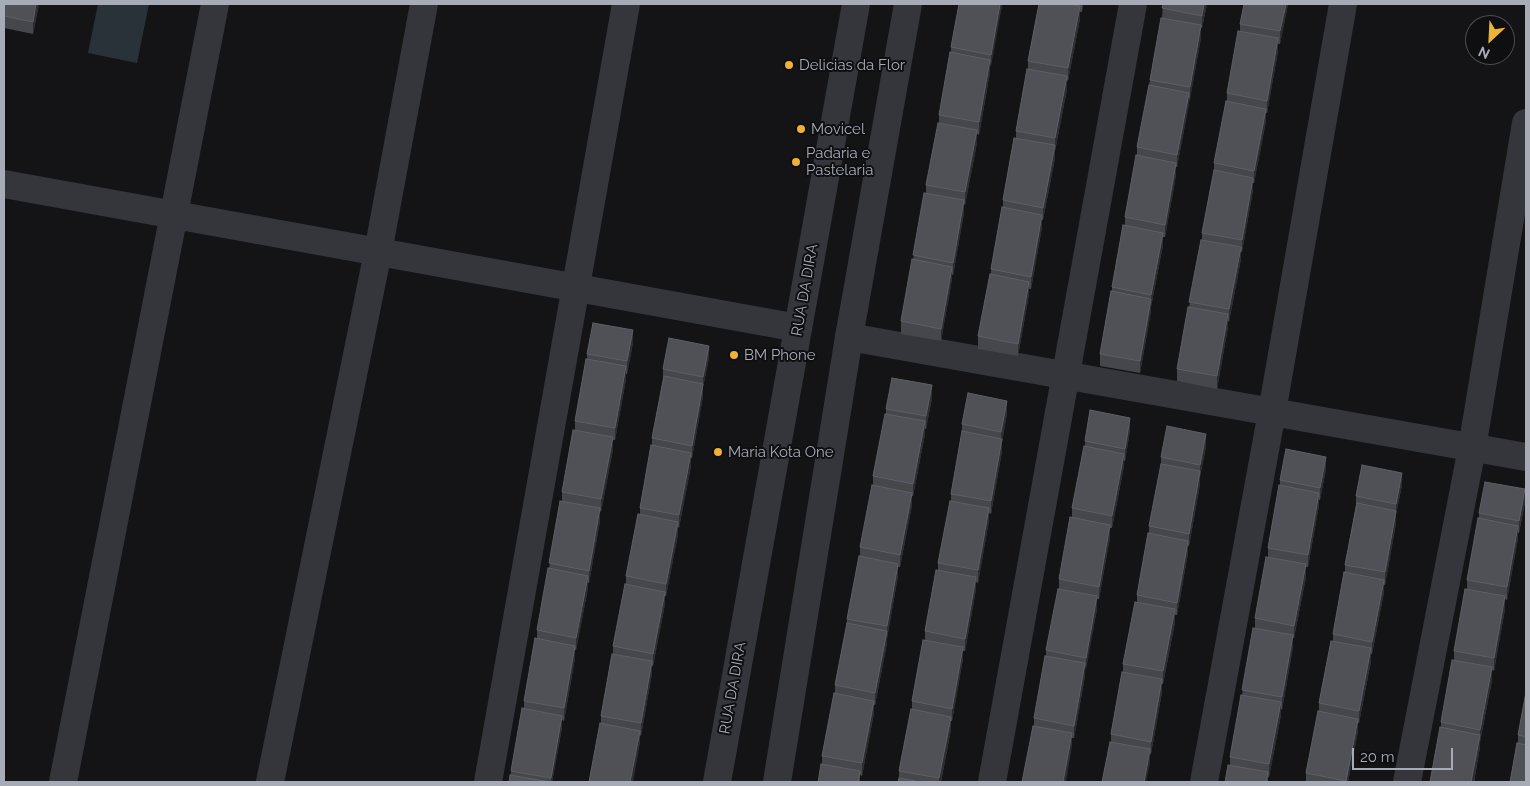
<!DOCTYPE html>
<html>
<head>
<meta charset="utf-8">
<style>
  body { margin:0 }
  #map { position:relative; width:1530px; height:786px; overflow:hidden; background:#141416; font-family:Raleway,sans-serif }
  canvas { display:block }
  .frame { position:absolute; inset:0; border:5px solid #a6abb6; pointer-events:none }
  .north { position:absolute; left:1465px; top:15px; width:50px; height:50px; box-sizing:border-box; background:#0f0f11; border:1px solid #4b4d53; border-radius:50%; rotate:205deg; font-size:14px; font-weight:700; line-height:20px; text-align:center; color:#a6abb6 }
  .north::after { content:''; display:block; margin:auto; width:18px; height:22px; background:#eeb234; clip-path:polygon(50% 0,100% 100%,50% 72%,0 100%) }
  .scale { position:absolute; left:1352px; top:748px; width:101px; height:22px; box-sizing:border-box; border:2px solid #a6abb6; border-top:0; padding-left:6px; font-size:15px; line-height:18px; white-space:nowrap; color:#a6abb6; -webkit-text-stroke:4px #0f0f11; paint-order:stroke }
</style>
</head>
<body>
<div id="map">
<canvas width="1530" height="786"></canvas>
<div class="frame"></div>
<div class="north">N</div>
<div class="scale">20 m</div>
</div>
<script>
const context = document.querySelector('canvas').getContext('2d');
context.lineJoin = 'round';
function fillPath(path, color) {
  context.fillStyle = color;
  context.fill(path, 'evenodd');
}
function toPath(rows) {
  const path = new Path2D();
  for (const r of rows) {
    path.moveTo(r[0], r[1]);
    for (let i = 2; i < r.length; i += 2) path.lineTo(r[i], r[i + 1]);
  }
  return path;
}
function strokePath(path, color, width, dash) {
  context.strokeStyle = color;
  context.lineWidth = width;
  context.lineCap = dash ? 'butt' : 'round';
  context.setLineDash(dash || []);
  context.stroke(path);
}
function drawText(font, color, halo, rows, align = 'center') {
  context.font = font + ' Raleway,sans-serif';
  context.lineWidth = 4;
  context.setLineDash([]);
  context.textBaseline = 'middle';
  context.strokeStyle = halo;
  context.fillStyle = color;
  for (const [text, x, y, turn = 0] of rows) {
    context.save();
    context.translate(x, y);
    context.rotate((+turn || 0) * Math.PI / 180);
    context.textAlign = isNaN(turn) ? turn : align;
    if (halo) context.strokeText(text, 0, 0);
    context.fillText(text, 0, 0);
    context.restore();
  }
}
const water = toPath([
  [98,4,149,4,137,63,88,53]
]);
const minor = toPath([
  [4,184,798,328],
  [849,337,1526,457],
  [63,782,215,4],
  [270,782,378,252,424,4],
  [488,782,626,4],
  [992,782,1133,4],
  [1204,782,1272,412,1343,4],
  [1407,782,1472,448,1526,123]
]);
const tertiary = toPath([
  [717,782,856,4],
  [777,782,849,337,908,4]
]);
const wall = toPath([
  [4,4,39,4,33,34,4,28],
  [1002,4,990,67,990,72,979,135,977,134,977,143,965,205,964,204,964,213,953,275,952,275,952,279,941,341,901,334,901,321,926,193,926,185,939,123,939,115,951,53,951,47],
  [1039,4,1083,4,1082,12,1080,12,1080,19,1068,81,1067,80,1067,89,1055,151,1055,158,1043,220,1042,220,1042,227,1031,289,1029,289,1029,294,1018,356,978,349,978,336,991,274,991,269,1003,208,1003,200,1016,139,1016,131,1028,69,1028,61],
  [1163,4,1207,4,1202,28,1201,28,1201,38,1177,167,1176,167,1176,175,1165,237,1163,237,1163,245,1151,307,1151,311,1140,373,1100,366,1100,354,1112,292,1112,287,1125,226,1125,217,1137,155,1137,147,1162,18],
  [1288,4,1280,44,1278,44,1278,51,1267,113,1266,113,1266,121,1254,183,1253,183,1253,190,1242,252,1241,252,1241,259,1229,322,1228,321,1228,327,1217,389,1177,381,1177,369,1202,240,1202,233,1214,171,1214,163,1227,101,1227,93,1240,31,1240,24],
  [633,343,627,374,626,374,626,379,615,440,613,440,613,449,601,512,600,511,600,521,589,583,588,583,588,588,576,650,575,650,575,658,564,721,562,720,562,728,552,782,509,782,524,709,524,701,537,639,537,630,562,501,562,492,575,430,575,421,587,359,587,354],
  [709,358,703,387,703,396,692,458,691,458,691,466,679,528,678,527,678,534,666,596,665,596,665,604,653,666,652,666,652,673,641,736,640,735,640,743,601,723,601,716,613,654,613,646,626,585,626,576,640,515,640,508,652,446,652,438,663,379,663,369],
  [932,398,926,429,925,429,925,434,913,496,912,496,912,505,900,567,898,567,898,576,887,638,887,643,875,705,874,705,874,713,862,776,860,775,860,782,822,764,822,756,835,694,835,685,847,623,847,619,860,557,860,547,873,485,873,476,886,414,886,409],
  [1007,413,1002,442,1002,451,991,514,989,513,989,520,978,583,976,582,976,589,965,651,963,651,963,659,952,721,951,721,951,729,941,782,898,782,899,778,899,771,912,709,912,701,925,640,925,631,938,570,938,563,951,501,951,494,962,434,962,424],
  [1130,430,1125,461,1124,461,1124,466,1112,528,1110,528,1110,537,1099,599,1097,599,1097,609,1085,670,1085,676,1074,738,1072,738,1072,746,1034,726,1034,718,1046,656,1046,650,1059,589,1059,579,1072,518,1072,508,1085,447,1085,441],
  [1206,446,1200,477,1200,484,1189,546,1188,546,1188,553,1177,615,1175,615,1175,622,1163,684,1162,684,1162,692,1151,754,1150,754,1150,762,1111,742,1111,734,1123,672,1123,664,1137,602,1137,595,1149,533,1149,526,1161,466,1161,457],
  [1326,469,1320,500,1319,500,1319,505,1308,567,1306,567,1306,577,1294,638,1293,638,1293,647,1282,710,1281,709,1281,715,1269,777,1268,777,1268,782,1230,765,1230,757,1255,628,1255,618,1268,557,1268,548,1280,486,1280,480],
  [1402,485,1396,514,1396,523,1385,585,1384,585,1384,592,1372,654,1371,654,1371,661,1359,723,1358,723,1358,731,1348,782,1305,782,1306,781,1306,773,1319,711,1319,703,1333,641,1333,634,1345,572,1345,565,1356,505,1356,496],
  [1525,502,1519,533,1518,533,1518,538,1507,600,1505,599,1505,609,1494,671,1492,670,1492,680,1480,742,1480,747,1474,782,1430,782,1441,727,1441,722,1454,660,1454,651,1467,589,1467,580,1479,518,1479,513],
  [1526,692,1526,782,1518,744,1518,735]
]);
const shadedWall = toPath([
  [36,4,39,4,33,34,33,22],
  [1000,4,1002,4,1002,6,991,67,991,55],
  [1204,4,1207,4,1202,28,1202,16],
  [1286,4,1288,4,1280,44,1280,31],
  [1080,6,1080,19,1068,81,1068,68],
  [1201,25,1201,38,1190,100,1190,87],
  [1278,38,1278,51,1267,113,1267,101],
  [990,60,990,72,979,135,979,122],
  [1067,76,1067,89,1055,151,1055,138],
  [1189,93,1189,105,1177,167,1177,155],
  [1266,109,1266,121,1254,183,1254,171],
  [977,130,977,143,965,205,965,192],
  [1055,145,1055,158,1043,220,1043,208],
  [1176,163,1176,175,1165,237,1165,225],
  [1253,178,1253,190,1242,252,1242,240],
  [964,200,964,213,953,275,953,263],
  [1042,215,1042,227,1031,289,1031,277],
  [1163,233,1163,245,1151,307,1151,295],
  [1241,247,1241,259,1229,322,1229,309],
  [952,267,952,279,941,341,941,329],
  [1029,282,1029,294,1018,356,1018,344],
  [1151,299,1151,311,1140,373,1140,361],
  [1228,314,1228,327,1217,389,1217,376],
  [633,330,633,343,627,374,627,361],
  [709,346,709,358,703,387,703,396,692,458,692,446,703,386,703,377],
  [626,366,626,379,615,440,615,428],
  [932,385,932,398,926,429,926,416],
  [1007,401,1007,413,1002,442,1002,451,991,514,991,501,1001,441,1001,432],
  [1130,418,1130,430,1125,461,1125,449],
  [925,421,925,434,913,496,913,484],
  [1206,434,1206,446,1200,477,1200,465],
  [613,437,613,449,601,512,601,499],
  [691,453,691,466,679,528,679,515],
  [1124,454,1124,466,1112,528,1112,516],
  [1326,457,1326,469,1320,500,1320,488],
  [1200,471,1200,484,1189,546,1189,534],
  [1402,473,1402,485,1396,514,1396,523,1385,585,1385,572,1396,513,1396,504],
  [1525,489,1525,502,1519,533,1519,521],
  [912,493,912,505,900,567,900,555],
  [1319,493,1319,505,1308,567,1308,555],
  [600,508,600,521,589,583,589,571],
  [989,508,989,520,978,583,978,570],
  [678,522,678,534,666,596,666,584],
  [1110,525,1110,537,1099,599,1099,587],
  [1518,526,1518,538,1507,600,1507,587],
  [1188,541,1188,553,1177,615,1177,603],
  [898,564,898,576,887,639,887,626],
  [1306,564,1306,577,1294,638,1294,626],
  [588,576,588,588,576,650,576,638],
  [976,577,976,589,965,651,965,639],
  [1384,580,1384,592,1372,654,1372,642],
  [665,592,665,604,653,666,653,654],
  [1097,596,1097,609,1086,670,1086,658],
  [1505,596,1505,609,1494,671,1494,658],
  [1175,609,1175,622,1163,684,1163,671],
  [887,631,887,643,875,705,875,693],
  [1293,635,1293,647,1282,710,1282,697],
  [575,646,575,658,564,721,564,708],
  [963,647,963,659,952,721,952,709],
  [1371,648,1371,661,1359,723,1359,711],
  [652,661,652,673,641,736,641,723],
  [1085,663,1085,676,1074,738,1074,726],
  [1492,667,1492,680,1480,742,1480,730],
  [1162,679,1162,692,1151,754,1151,742],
  [874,701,874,713,862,776,862,763],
  [1281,702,1281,715,1269,777,1269,764],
  [562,716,562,728,552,782,551,782,551,778],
  [951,717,951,729,941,782,939,782,939,778],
  [1358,719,1358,731,1348,782,1346,782],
  [640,731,640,743,633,782,630,782],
  [1072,733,1072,746,1066,782,1063,782],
  [1480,735,1480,747,1474,782,1471,782],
  [1150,749,1150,762,1146,782,1144,782]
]);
const building = toPath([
  [4,4,36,4,33,22,4,16,4,4],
  [959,4,1000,4,991,55,951,47,959,4],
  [1039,4,1067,4,1080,6,1068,68,1028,61,1039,4],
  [1163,4,1204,4,1202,16,1162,8,1163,4],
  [1244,4,1286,4,1280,31,1240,24,1244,4],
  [1161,18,1201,25,1190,87,1150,80,1161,18],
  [1238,31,1278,38,1267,101,1227,93,1238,31],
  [950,52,990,60,979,122,939,115,950,52],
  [1027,69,1067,76,1055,138,1016,131,1027,69],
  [1149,85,1189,93,1177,155,1137,147,1149,85],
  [1226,101,1266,109,1254,171,1214,163,1226,101],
  [938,123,977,130,965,192,926,185,938,123],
  [1014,138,1055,145,1043,208,1003,200,1014,138],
  [1136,155,1176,163,1165,225,1125,217,1136,155],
  [1214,170,1253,178,1242,240,1202,233,1214,170],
  [924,193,964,200,953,263,913,255,924,193],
  [1002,207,1042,215,1031,277,991,269,1002,207],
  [1123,225,1163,233,1151,295,1112,287,1123,225],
  [1201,240,1241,247,1229,309,1189,302,1201,240],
  [912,259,952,267,941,329,901,321,912,259],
  [990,274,1029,282,1018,344,978,336,990,274],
  [1111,291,1151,299,1140,361,1100,354,1111,291],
  [1188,307,1228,314,1217,376,1177,369,1188,307],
  [593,323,633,330,627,361,587,354,593,323],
  [669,338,709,346,703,377,663,369,669,338],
  [586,359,626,366,615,428,575,421,586,359],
  [664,376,703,384,692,446,652,438,664,376],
  [892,378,932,385,926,416,886,409,892,378],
  [968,393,1007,401,1001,432,962,424,968,393],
  [1090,410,1130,418,1125,449,1085,441,1090,410],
  [885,414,925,421,913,484,873,476,885,414],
  [1167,426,1206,434,1200,465,1161,457,1167,426],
  [573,430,613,437,601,499,562,492,573,430],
  [962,431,1002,439,991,501,951,494,962,431],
  [651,445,691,453,679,515,640,508,651,445],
  [1084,446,1124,454,1112,516,1072,508,1084,446],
  [1286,449,1326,457,1320,488,1280,480,1286,449],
  [1161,464,1200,471,1189,534,1149,526,1161,464],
  [1362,465,1402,473,1396,504,1356,496,1362,465],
  [1485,482,1525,489,1519,521,1479,513,1485,482],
  [872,485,912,493,900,555,860,547,872,485],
  [1279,485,1319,493,1308,555,1268,548,1279,485],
  [560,501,600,508,589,571,549,563,560,501],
  [950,501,989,508,978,570,938,563,950,501],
  [1357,503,1396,511,1385,572,1345,565,1357,503],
  [638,514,678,522,666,584,626,576,638,514],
  [1070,517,1110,525,1099,587,1059,579,1070,517],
  [1478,518,1518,526,1507,587,1467,580,1478,518],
  [1148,533,1188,541,1177,603,1137,595,1148,533],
  [859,556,898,564,887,626,847,619,859,556],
  [1266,557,1306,564,1294,626,1255,618,1266,557],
  [548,568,588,576,576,638,537,630,548,568],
  [936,570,976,577,965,639,925,631,936,570],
  [1344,572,1384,580,1372,642,1333,634,1344,572],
  [625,584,665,592,653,654,613,646,625,584],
  [1058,589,1097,596,1086,658,1046,650,1058,589],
  [1465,589,1505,596,1494,658,1454,651,1465,589],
  [1135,602,1175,609,1163,671,1123,664,1135,602],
  [847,623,887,631,875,693,835,685,847,623],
  [1253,628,1293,635,1282,697,1242,690,1253,628],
  [535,638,575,646,564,708,524,701,535,638],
  [923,640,963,647,952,709,912,701,923,640],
  [1331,641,1371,648,1359,711,1319,703,1331,641],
  [612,654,652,661,641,723,601,716,612,654],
  [1045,656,1085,663,1074,726,1034,718,1045,656],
  [1452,660,1492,667,1480,730,1441,722,1452,660],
  [1122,672,1162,679,1151,742,1111,734,1122,672],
  [1526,692,1526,737,1518,735,1526,692],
  [834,693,874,701,862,763,822,756,834,693],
  [1241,695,1281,702,1269,764,1230,757,1241,695],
  [522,708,562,716,551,778,511,771,522,708],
  [911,709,951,717,939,778,899,771,911,709],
  [1318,711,1358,719,1346,781,1306,773,1318,711],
  [600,723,640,731,630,782,589,782,600,723],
  [1033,726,1072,733,1063,782,1022,782,1033,726],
  [1440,727,1480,735,1471,782,1430,782,1440,727],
  [1110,742,1150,749,1144,782,1102,782,1110,742],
  [1517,743,1526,745,1526,782,1510,782,1517,743],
  [821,764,860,771,858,782,818,782,821,764],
  [1228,765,1268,772,1266,782,1225,782,1228,765],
  [510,775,550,782,509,782,510,775],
  [899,778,920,782,898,782,899,778]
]);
const markers = [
  [789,65,5,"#eeb234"],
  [801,129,5,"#eeb234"],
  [796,162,5,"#eeb234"],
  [734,355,5,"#eeb234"],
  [718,452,5,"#eeb234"]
];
const poiNames = [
  ["Delicias da Flor",799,65],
  ["Movicel",811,129],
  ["Padaria e",806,153],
  ["Pastelaria",806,170],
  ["BM Phone",744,355],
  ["Maria Kota One",728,452]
];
const streetNames = [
  ["RUA DA DIRA",805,290,-80],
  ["RUA DA DIRA",733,688,-80]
];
fillPath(water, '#2a3239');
strokePath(minor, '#35363b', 28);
strokePath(tertiary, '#35363b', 28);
fillPath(wall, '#45474b');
fillPath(shadedWall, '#2d2e31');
fillPath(building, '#505157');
strokePath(building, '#5d5f66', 1);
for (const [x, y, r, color] of markers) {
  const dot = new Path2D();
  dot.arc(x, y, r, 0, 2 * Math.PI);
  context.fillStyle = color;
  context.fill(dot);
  strokePath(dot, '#0f0f11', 2);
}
drawText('15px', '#a6abb6', '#0f0f11', poiNames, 'left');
drawText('15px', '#a6abb6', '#0f0f11', streetNames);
</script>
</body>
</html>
